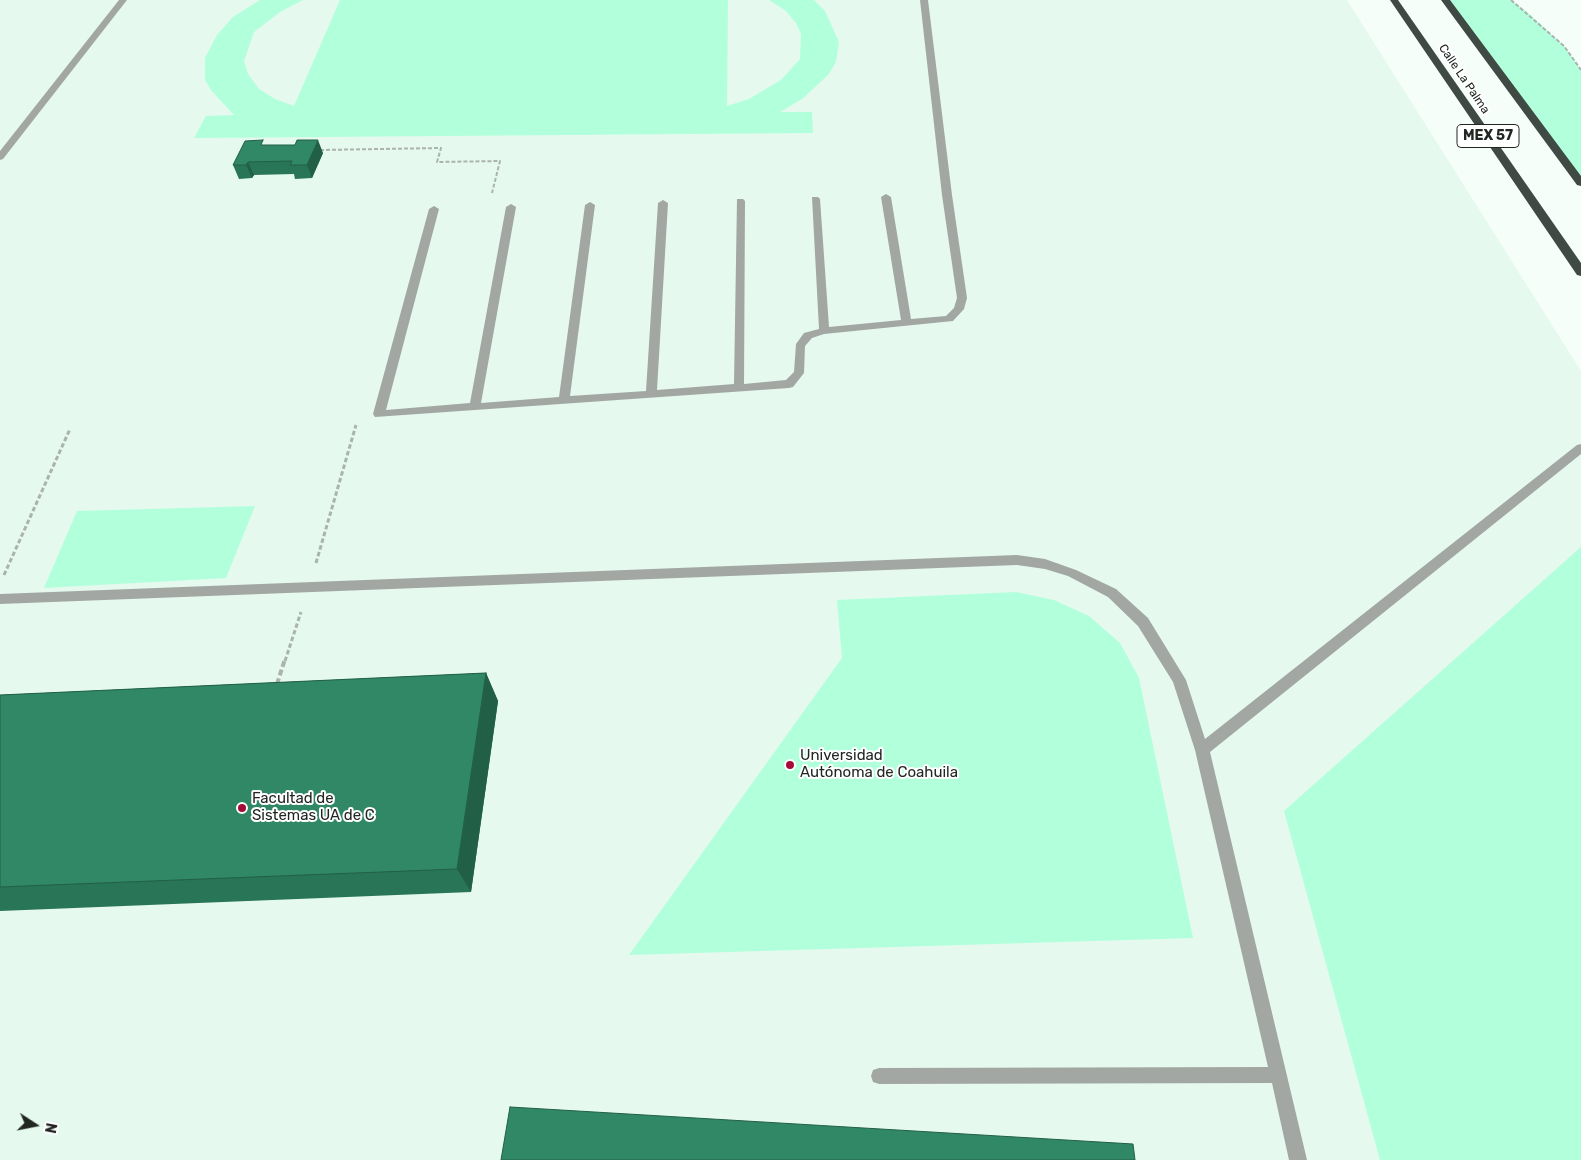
<!DOCTYPE html>
<html>
<head>
<meta charset="utf-8">
<style>
  body { margin:0 }
  #map { position:relative; width:1581px; height:1160px; overflow:hidden; background:#f5fef9; font-family:Rubik,sans-serif }
  canvas { display:block }
  .north { position:absolute; left:10px; top:1100px; width:50px; height:50px; -webkit-text-stroke:4px #fff; paint-order:stroke; rotate:101deg; font-size:14px; font-weight:700; line-height:20px; text-align:center; color:#212623 }
  .north::after { content:''; display:block; margin:auto; width:18px; height:22px; background:#212623; clip-path:polygon(50% 0,100% 100%,50% 72%,0 100%) }
</style>
</head>
<body>
<div id="map">
<canvas width="1581" height="1160"></canvas>
<div class="north">N</div>
</div>
<script>
const context = document.querySelector('canvas').getContext('2d');
context.lineJoin = 'round';
function fillPath(path, color) {
  context.fillStyle = color;
  context.fill(path, 'evenodd');
}
function toPath(rows) {
  const path = new Path2D();
  for (const r of rows) {
    path.moveTo(r[0], r[1]);
    for (let i = 2; i < r.length; i += 2) path.lineTo(r[i], r[i + 1]);
  }
  return path;
}
function strokePath(path, color, width, dash) {
  context.strokeStyle = color;
  context.lineWidth = width;
  context.lineCap = dash ? 'butt' : 'round';
  context.setLineDash(dash || []);
  context.stroke(path);
}
function drawText(font, color, halo, rows, align = 'center') {
  context.font = font + ' Rubik,sans-serif';
  context.lineWidth = 4;
  context.setLineDash([]);
  context.textBaseline = 'middle';
  context.strokeStyle = halo;
  context.fillStyle = color;
  for (const [text, x, y, turn = 0] of rows) {
    context.save();
    context.translate(x, y);
    context.rotate((+turn || 0) * Math.PI / 180);
    context.textAlign = isNaN(turn) ? turn : align;
    if (halo) context.strokeText(text, 0, 0);
    context.fillText(text, 0, 0);
    context.restore();
  }
}
const built = toPath([
  [0,0,1347,0,1581,371,1581,1160,0,1160]
]);
const green = toPath([
  [260,0,303,0,280,12,254,32,244,61,248,74,259,89,275,99,294,106,340,0,728,0,727,106,749,99,781,80,800,59,801,34,796,23,786,11,769,0,814,0,825,11,839,42,836,62,828,75,802,99,780,112,812,112,813,133,194,138,206,116,234,115,211,90,205,80,205,58,217,35,233,17],
  [1445,0,1511,0,1527,12,1564,46,1581,70,1581,183],
  [255,506,226,578,44,588,77,511],
  [1581,547,1581,1160,1380,1160,1284,811],
  [1016,592,1054,600,1089,616,1120,643,1139,678,1193,938,629,955,842,658,837,600]
]);
const pathFar2 = toPath([
  [1511,0,1564,46,1581,70],
  [320,150,441,148,437,162,500,161,492,193]
]);
const pathFar1 = toPath([
  [316,563,356,425],
  [4,575,70,429],
  [285,661,301,612]
]);
const path = toPath([
  [277,684,285,659]
]);
const lane = toPath([
  [119,0,127,0,3,159,0,160,0,151,119,0],
  [920,0,928,0,952,195,967,298,964,309,953,321,824,334,812,338,805,346,804,373,793,387,789,388,375,417,373,414,429,209,434,206,439,209,386,410,470,403,506,207,511,204,516,207,481,403,559,397,585,205,590,202,595,205,570,396,646,391,658,203,663,200,668,203,657,390,734,384,737,199,743,199,745,201,744,384,786,380,794,372,796,344,804,333,819,329,812,197,818,197,820,199,829,327,901,320,881,197,886,194,891,197,911,319,946,316,954,308,957,298,942,195,920,0],
  [1581,444,1581,454,1210,752,1307,1160,1289,1160,1272,1083,879,1084,873,1082,871,1076,873,1070,879,1068,1268,1067,1195,750,1173,682,1138,626,1108,597,1068,576,1045,569,1017,565,0,604,0,594,1017,555,1045,559,1076,570,1116,589,1148,618,1186,680,1205,739,1577,445,1581,444]
]);
const highway = toPath([
  [1390,0,1398,0,1581,263,1581,276,1577,275,1390,0],
  [1441,0,1450,0,1581,176,1581,186,1577,185,1441,0]
]);
const wall = toPath([
  [265,145,323,153,312,178,295,179,294,174,254,175,252,178,239,179,233,165],
  [486,673,498,701,471,892,0,911,0,695]
]);
const shadedWall = toPath([
  [318,140,323,153,312,178,307,165],
  [248,162,254,175,252,178,246,165],
  [486,673,498,701,471,892,457,869]
]);
const building = toPath([
  [263,140,261,145,295,145,297,140,318,140,307,165,290,165,292,161,248,162,246,165,233,165,245,141,263,140],
  [486,673,457,869,0,887,0,695,486,673],
  [510,1107,1133,1144,1135,1160,501,1160,510,1107]
]);
const markers = [
  [790,765,5,"#a50b39"],
  [242,808,5,"#a50b39"]
];
const farStreetnames = [
  ["Calle La Palma",1464,79,56]
];
const shields = [
  [1488,136,62]
];
const shieldNames = [
  ["MEX 57",1488,136]
];
const poiNames = [
  ["Universidad",800,756],
  ["Autónoma de Coahuila",800,773],
  ["Facultad de",252,799],
  ["Sistemas UA de C",252,816]
];
fillPath(built, '#e5f9ef');
fillPath(green, '#b2ffdb');
strokePath(pathFar2, '#abb3af', 2, [4, 2]);
strokePath(pathFar1, '#abb3af', 3, [4.5, 2.5]);
strokePath(path, '#abb3af', 4, [6, 3]);
fillPath(lane, '#a2a7a4');
fillPath(highway, '#404a45');
fillPath(wall, '#297558');
fillPath(shadedWall, '#225f47');
fillPath(building, '#308866');
strokePath(building, '#225f47', 1);
for (const [x, y, r, color] of markers) {
  const dot = new Path2D();
  dot.arc(x, y, r, 0, 2 * Math.PI);
  context.fillStyle = color;
  context.fill(dot);
  strokePath(dot, '#fff', 2);
}
drawText('12px', '#212623', '#fff', farStreetnames);
for (const [x, y, w] of shields) {
  const box = new Path2D();
  box.roundRect(x - w / 2, y - 11.5, w, 23, 4);
  context.fillStyle = '#fff';
  context.fill(box);
  strokePath(box, '#212623', 1);
}
drawText('bold 14px', '#212623', null, shieldNames);
drawText('15px', '#212623', '#fff', poiNames, 'left');
</script>
</body>
</html>
